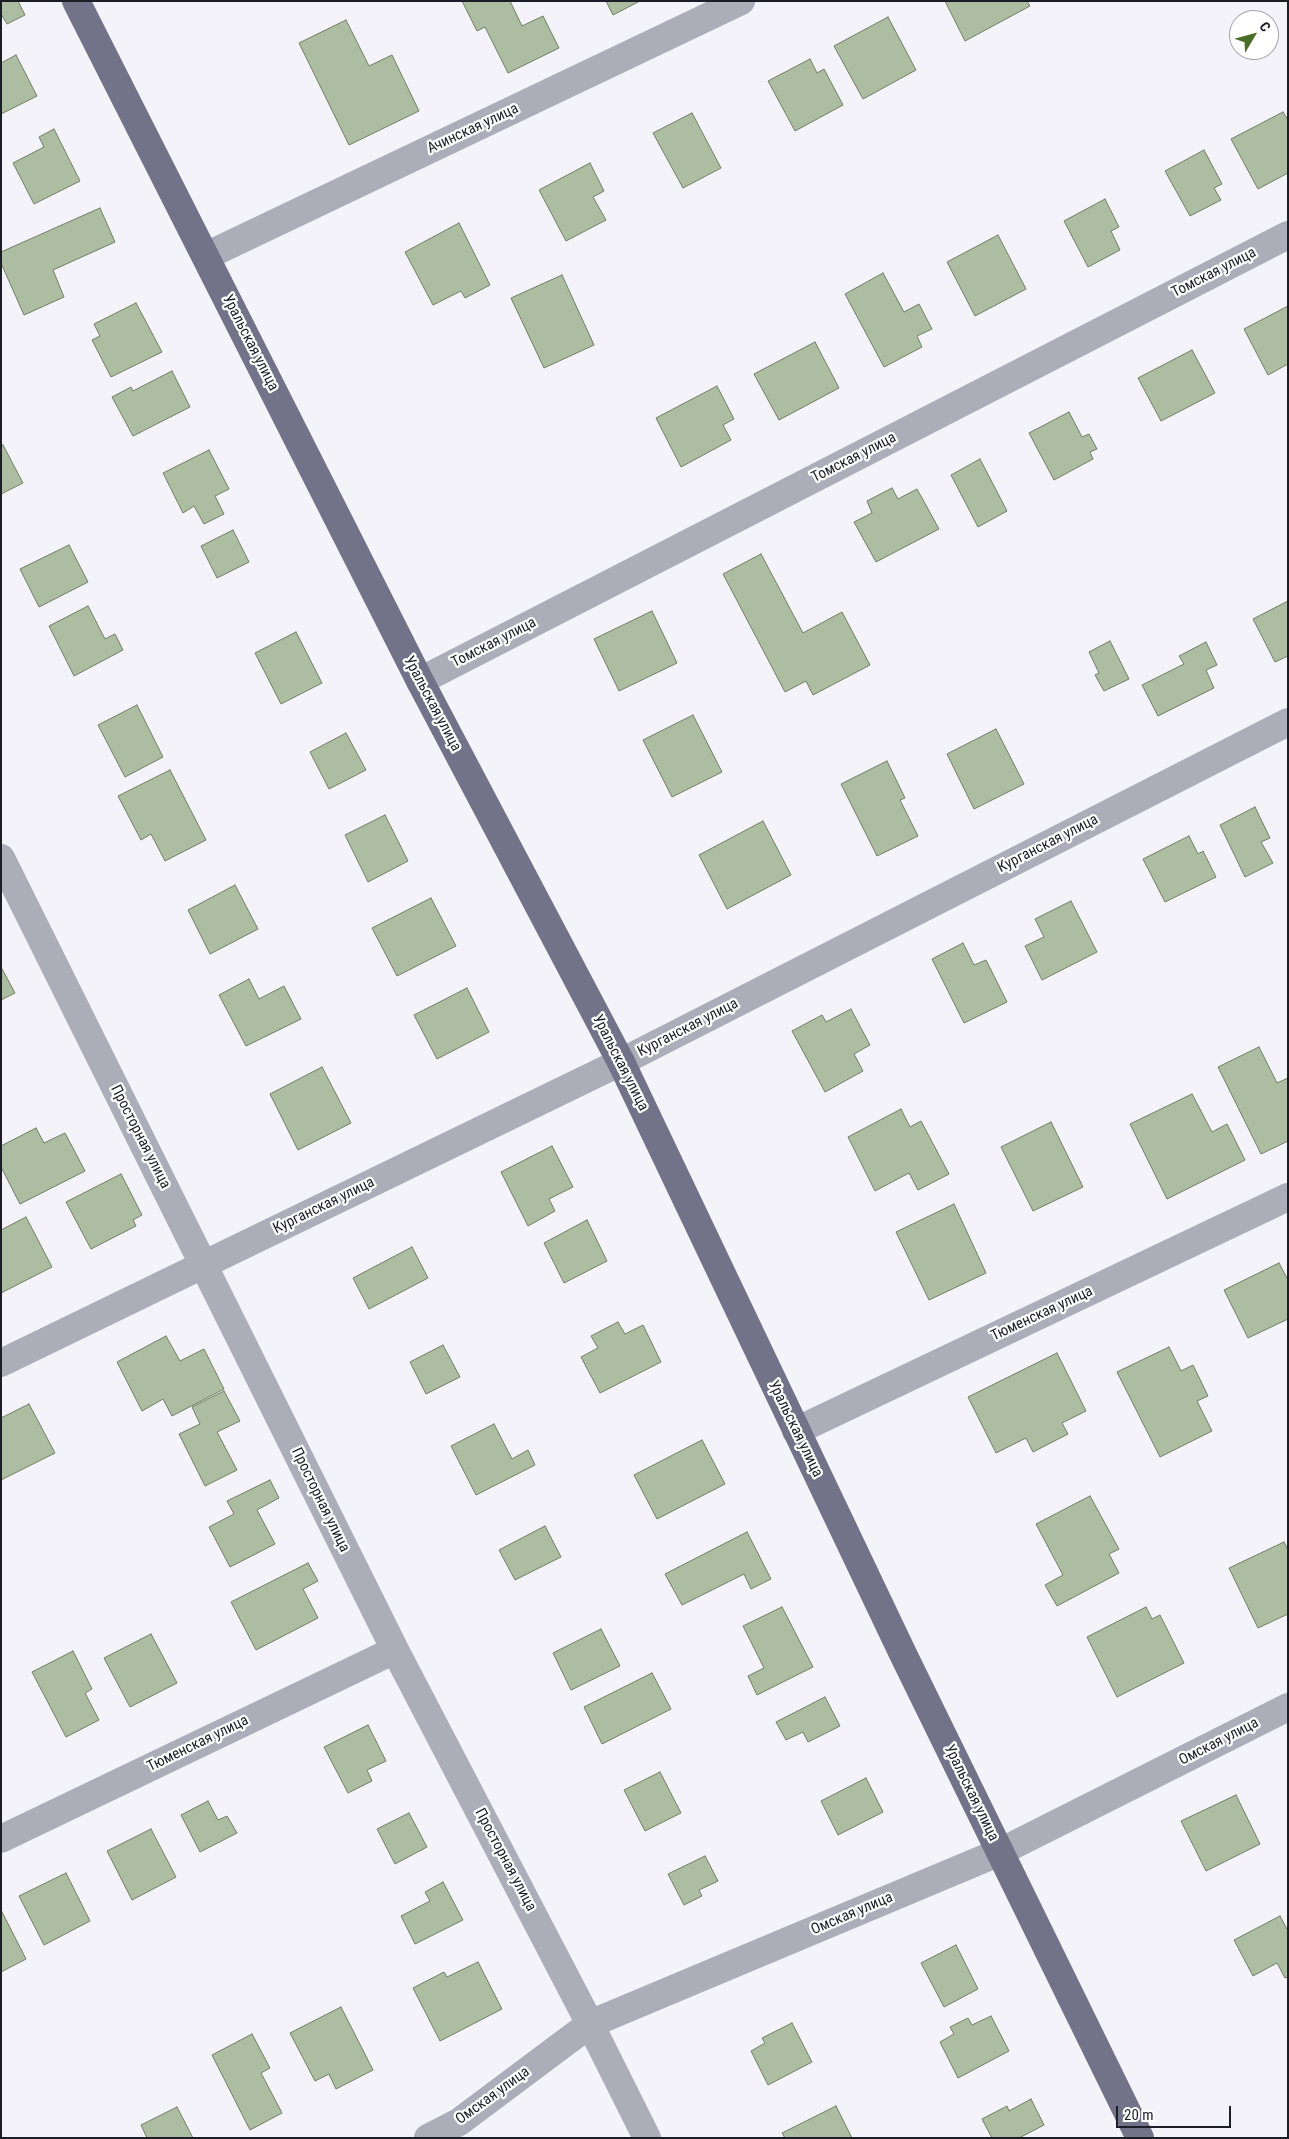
<!DOCTYPE html>
<html>
<head>
<meta charset="utf-8">
<style>
  body { margin:0 }
  #map { position:relative; width:1289px; height:2139px; overflow:hidden; background:#f3f3f9; font-family:"Roboto Condensed",sans-serif }
  canvas { display:block }
  .frame { position:absolute; inset:0; border:2px solid #1d1d28; pointer-events:none }
  .north { position:absolute; left:1229px; top:10px; width:50px; height:50px; box-sizing:border-box; background:#fff; border:1px solid #a5a5a9; border-radius:50%; rotate:53deg; font-size:14px; font-weight:700; line-height:20px; text-align:center; color:#1d1d28 }
  .north::after { content:''; display:block; margin:auto; width:18px; height:22px; background:#4b6e27; clip-path:polygon(50% 0,100% 100%,50% 72%,0 100%) }
  .scale { position:absolute; left:1116px; top:2106px; width:115px; height:22px; box-sizing:border-box; border:2px solid #1d1d28; border-top:0; padding-left:6px; font-size:15px; line-height:18px; white-space:nowrap; color:#1d1d28; -webkit-text-stroke:4px #fff; paint-order:stroke }
</style>
</head>
<body>
<div id="map">
<canvas width="1289" height="2139"></canvas>
<div class="frame"></div>
<div class="north">С</div>
<div class="scale">20 m</div>
</div>
<script>
const context = document.querySelector('canvas').getContext('2d');
context.lineJoin = 'round';
function fillPath(path, color) {
  context.fillStyle = color;
  context.fill(path, 'evenodd');
}
function toPath(rows) {
  const path = new Path2D();
  for (const r of rows) {
    path.moveTo(r[0], r[1]);
    for (let i = 2; i < r.length; i += 2) path.lineTo(r[i], r[i + 1]);
  }
  return path;
}
function strokePath(path, color, width, dash) {
  context.strokeStyle = color;
  context.lineWidth = width;
  context.lineCap = dash ? 'butt' : 'round';
  context.setLineDash(dash || []);
  context.stroke(path);
}
function drawText(font, color, halo, rows, align = 'center') {
  context.font = font + ' "Roboto Condensed",sans-serif';
  context.lineWidth = 4.5;
  context.setLineDash([]);
  context.textBaseline = 'middle';
  context.strokeStyle = halo;
  context.fillStyle = color;
  for (const [text, x, y, turn = 0] of rows) {
    context.save();
    context.translate(x, y);
    context.rotate((+turn || 0) * Math.PI / 180);
    context.textAlign = isNaN(turn) ? turn : align;
    if (halo) context.strokeText(text, 0, 0);
    context.fillText(text, 0, 0);
    context.restore();
  }
}
const building = toPath([
  [1,1,18,1,25,15,7,24,1,14,1,1],
  [462,1,510,1,522,26,543,16,559,48,508,73,485,27,477,31,462,1],
  [606,1,640,1,613,15,606,1],
  [945,1,1027,1,1030,6,965,41,945,1],
  [888,17,916,70,863,99,834,46,888,17],
  [346,20,369,66,392,55,419,111,349,145,299,43,346,20],
  [16,55,37,96,1,114,1,63,16,55],
  [810,59,817,73,824,69,843,105,795,131,768,81,810,59],
  [1283,112,1288,120,1288,173,1258,189,1231,139,1283,112],
  [692,113,721,168,683,188,653,133,692,113],
  [54,129,80,181,34,204,13,163,44,147,39,137,54,129],
  [1204,150,1222,184,1214,188,1221,200,1190,216,1165,171,1204,150],
  [590,163,604,191,593,197,606,220,566,241,539,190,590,163],
  [1105,199,1119,227,1111,231,1120,250,1088,267,1064,221,1105,199],
  [100,208,115,242,53,270,64,297,24,315,1,263,1,252,100,208],
  [459,223,490,285,465,298,461,291,433,305,405,252,459,223],
  [998,235,1026,289,975,316,947,262,998,235],
  [883,273,904,312,919,304,932,329,917,336,922,347,884,367,845,294,883,273],
  [562,275,594,345,544,368,511,298,562,275],
  [136,303,162,352,111,377,92,340,100,336,94,324,136,303],
  [1288,306,1288,364,1268,375,1244,329,1288,306],
  [815,342,839,388,779,420,754,374,815,342],
  [1192,350,1215,393,1161,421,1138,378,1192,350],
  [172,371,190,407,133,436,112,397,131,387,133,391,172,371],
  [717,386,734,419,723,425,731,440,681,467,656,418,717,386],
  [1069,412,1082,437,1089,434,1097,449,1090,452,1093,459,1054,480,1029,433,1069,412],
  [3,445,23,483,1,494,1,446,3,445],
  [209,450,229,489,215,496,224,514,204,524,194,506,183,513,163,473,209,450],
  [980,459,1007,511,978,527,951,475,980,459],
  [892,488,898,499,917,489,939,529,876,562,854,522,872,513,867,501,892,488],
  [233,530,249,562,217,578,201,546,233,530],
  [69,545,88,582,39,607,20,569,69,545],
  [761,554,803,633,842,612,870,665,813,695,806,681,785,692,723,574,761,554],
  [1288,601,1288,656,1275,662,1253,619,1288,601],
  [88,606,105,639,115,634,123,650,74,676,49,626,88,606],
  [652,611,677,663,619,691,594,639,652,611],
  [296,632,322,683,281,704,255,653,296,632],
  [1110,641,1129,679,1104,691,1095,675,1099,673,1089,652,1110,641],
  [1206,642,1217,665,1206,670,1214,688,1158,716,1142,685,1184,664,1179,656,1206,642],
  [137,705,163,757,125,777,98,725,137,705],
  [693,715,722,772,672,797,643,740,693,715],
  [996,729,1024,784,974,809,947,754,996,729],
  [346,733,366,770,329,789,310,752,346,733],
  [887,761,905,798,900,800,918,836,877,856,841,784,887,761],
  [170,770,206,840,165,861,151,834,141,840,118,796,170,770],
  [1255,807,1270,838,1261,842,1273,863,1245,877,1220,825,1255,807],
  [385,815,408,861,368,882,345,835,385,815],
  [763,821,791,875,727,909,699,855,763,821],
  [1189,836,1198,854,1203,851,1216,877,1165,902,1143,859,1189,836],
  [235,885,258,929,210,954,188,910,235,885],
  [431,898,456,946,397,976,372,928,431,898],
  [1071,901,1097,952,1042,980,1025,946,1044,937,1035,919,1071,901],
  [963,943,974,965,986,960,1007,1002,964,1023,932,959,963,943],
  [1,967,15,993,1,1000,1,967],
  [249,979,259,999,284,986,301,1019,246,1046,219,995,249,979],
  [467,988,489,1032,437,1059,414,1015,467,988],
  [851,1009,870,1045,854,1054,863,1071,825,1092,792,1031,822,1015,826,1022,851,1009],
  [1259,1047,1277,1083,1288,1078,1288,1141,1261,1154,1218,1067,1259,1047],
  [322,1067,351,1123,298,1150,270,1094,322,1067],
  [1192,1094,1212,1132,1227,1124,1245,1160,1167,1199,1130,1124,1192,1094],
  [901,1109,910,1127,921,1121,949,1174,918,1190,909,1173,875,1191,848,1137,901,1109],
  [1051,1122,1083,1187,1033,1211,1001,1147,1051,1122],
  [36,1128,44,1143,65,1133,85,1171,20,1204,1,1167,1,1146,36,1128],
  [552,1146,573,1187,549,1199,555,1211,528,1226,501,1172,552,1146],
  [121,1174,142,1215,133,1220,136,1226,91,1249,66,1202,121,1174],
  [954,1204,986,1273,929,1300,896,1232,954,1204],
  [26,1217,52,1267,1,1293,1,1230,26,1217],
  [587,1220,607,1261,564,1283,544,1243,587,1220],
  [412,1247,428,1278,369,1309,353,1278,412,1247],
  [1279,1263,1288,1280,1288,1319,1248,1338,1224,1290,1279,1263],
  [618,1322,625,1334,643,1325,661,1362,600,1393,581,1357,598,1348,591,1336,618,1322],
  [166,1336,180,1361,204,1349,224,1389,172,1416,163,1399,142,1411,117,1362,166,1336],
  [443,1345,460,1377,426,1394,410,1362,443,1345],
  [1169,1347,1181,1371,1193,1365,1208,1396,1197,1401,1212,1431,1160,1457,1117,1372,1169,1347],
  [1057,1353,1086,1411,1062,1423,1068,1434,1033,1452,1026,1438,996,1453,968,1397,1057,1353],
  [224,1391,240,1421,217,1432,237,1470,205,1486,179,1434,200,1424,192,1407,224,1391],
  [29,1404,55,1453,1,1480,1,1418,29,1404],
  [494,1424,512,1459,528,1450,535,1465,476,1495,451,1446,494,1424],
  [702,1440,725,1484,657,1519,634,1475,702,1440],
  [270,1480,279,1498,257,1510,275,1544,230,1567,209,1527,234,1514,227,1501,270,1480],
  [1090,1496,1119,1549,1109,1554,1119,1573,1057,1606,1045,1585,1063,1575,1036,1524,1090,1496],
  [545,1526,561,1557,515,1580,499,1550,545,1526],
  [747,1532,771,1579,751,1589,744,1574,682,1605,665,1574,747,1532],
  [1284,1542,1288,1550,1288,1614,1258,1628,1229,1568,1284,1542],
  [308,1563,318,1581,303,1589,318,1618,256,1650,231,1602,308,1563],
  [782,1607,813,1667,757,1695,748,1676,764,1668,743,1626,782,1607],
  [1146,1607,1152,1619,1160,1615,1184,1663,1117,1697,1087,1637,1146,1607],
  [601,1629,620,1666,571,1690,553,1653,601,1629],
  [151,1634,177,1683,130,1707,104,1658,151,1634],
  [73,1651,92,1689,85,1693,99,1720,66,1737,32,1672,73,1651],
  [652,1673,671,1709,602,1744,584,1707,652,1673],
  [825,1697,840,1726,808,1742,803,1732,786,1740,776,1722,825,1697],
  [368,1725,386,1761,367,1770,372,1781,348,1793,324,1747,368,1725],
  [660,1772,681,1813,645,1831,624,1790,660,1772],
  [866,1778,883,1812,838,1835,821,1801,866,1778],
  [1236,1795,1260,1844,1206,1871,1181,1821,1236,1795],
  [208,1801,218,1820,227,1816,237,1833,200,1852,181,1815,208,1801],
  [409,1813,427,1847,395,1864,377,1829,409,1813],
  [151,1829,176,1877,132,1900,107,1851,151,1829],
  [705,1856,718,1881,699,1890,702,1896,684,1905,668,1874,705,1856],
  [66,1873,90,1921,44,1945,19,1896,66,1873],
  [443,1882,463,1920,415,1944,401,1916,430,1901,425,1892,443,1882],
  [1,1910,26,1959,1,1972,1,1910],
  [1280,1916,1288,1931,1288,1977,1285,1978,1277,1963,1253,1976,1234,1940,1280,1916],
  [956,1945,978,1989,944,2007,921,1963,956,1945],
  [478,1962,502,2009,440,2041,413,1988,444,1972,447,1977,478,1962],
  [341,2007,373,2070,336,2089,329,2074,315,2081,290,2033,341,2007],
  [991,2016,1009,2051,958,2078,940,2042,954,2034,950,2027,968,2018,972,2025,991,2016],
  [792,2023,812,2062,768,2085,751,2051,765,2043,762,2038,792,2023],
  [252,2034,270,2068,261,2073,282,2113,250,2130,212,2055,252,2034],
  [1031,2099,1044,2125,1019,2138,992,2138,982,2119,1007,2106,1009,2111,1031,2099],
  [836,2106,852,2138,785,2138,782,2133,836,2106],
  [177,2107,193,2138,147,2138,141,2125,177,2107]
]);
const street = toPath([
  [206,256,741,1],
  [420,681,1288,235],
  [1,858,395,1650,590,2024,647,2138],
  [1,1363,621,1062,1288,722],
  [796,1431,1288,1197],
  [1,1839,395,1650],
  [428,2138,459,2122,590,2024,1000,1852,1288,1707]
]);
const primary = toPath([
  [76,1,420,681,621,1062,903,1654,1140,2138]
]);
const streetNames = [
  ["Ачинская улица",473,129,-25],
  ["Томская улица",1214,273,-27],
  ["Уральская улица",250,343,63],
  ["Томская улица",854,458,-27],
  ["Томская улица",494,643,-27],
  ["Уральская улица",432,704,62],
  ["Курганская улица",1048,844,-27],
  ["Курганская улица",688,1028,-27],
  ["Уральская улица",620,1063,63],
  ["Просторная улица",140,1137,63],
  ["Курганская улица",324,1206,-26],
  ["Тюменская улица",1042,1314,-25],
  ["Уральская улица",795,1429,64],
  ["Просторная улица",320,1500,64],
  ["Омская улица",1219,1742,-27],
  ["Тюменская улица",198,1744,-26],
  ["Уральская улица",971,1793,64],
  ["Просторная улица",505,1860,62],
  ["Омская улица",852,1914,-23],
  ["Омская улица",493,2096,-36]
];
fillPath(building, '#adbda1');
strokePath(building, '#707e64', 1);
strokePath(street, '#adadba', 28);
strokePath(primary, '#737289', 28);
drawText('15px', '#1d1d28', '#fff', streetNames);
</script>
</body>
</html>
